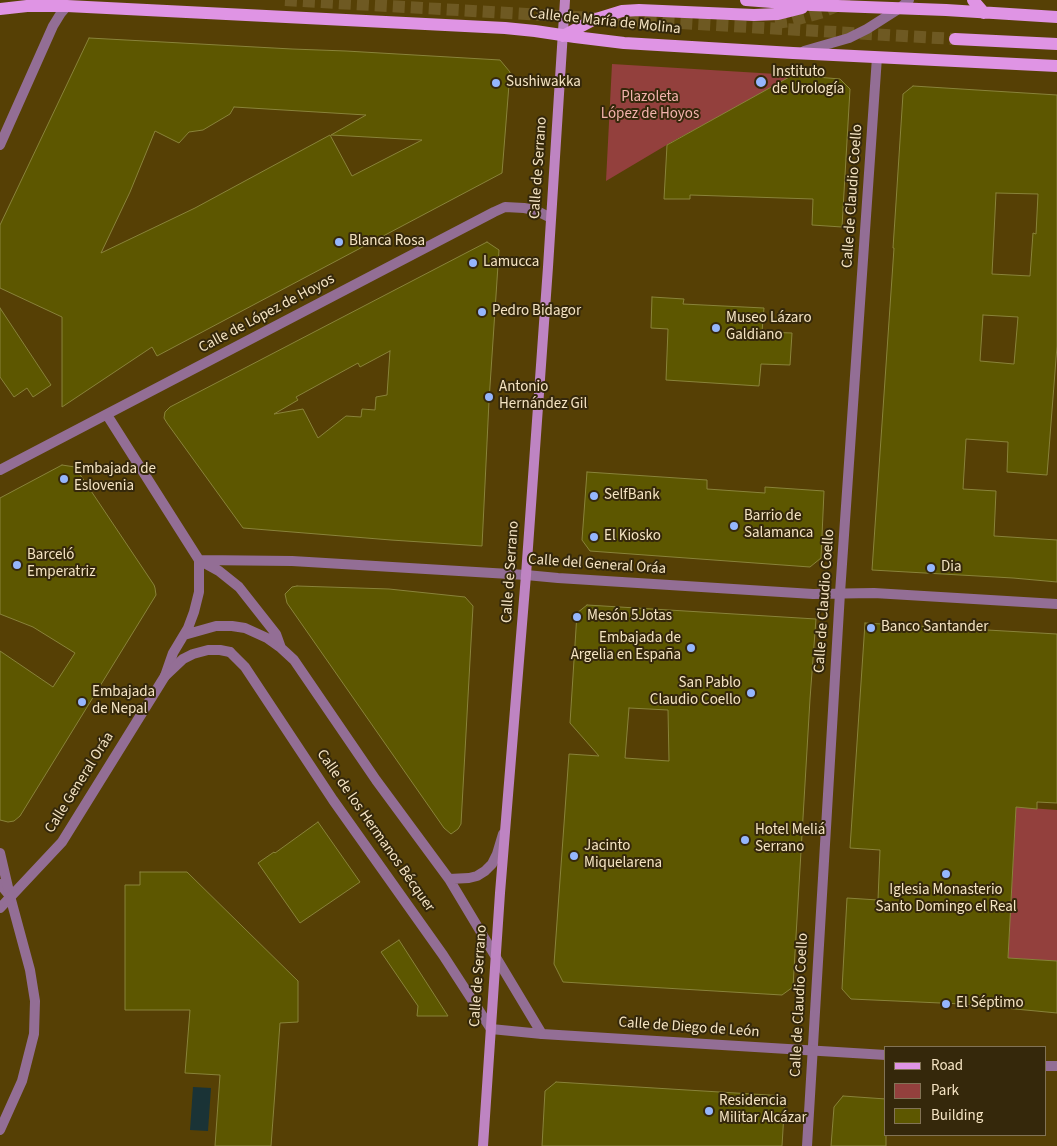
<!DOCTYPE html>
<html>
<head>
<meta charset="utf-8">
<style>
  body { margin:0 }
  #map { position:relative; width:1057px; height:1146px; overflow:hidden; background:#564005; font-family:"Source Sans 3",sans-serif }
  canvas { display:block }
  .legend { position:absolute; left:884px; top:1046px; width:162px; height:90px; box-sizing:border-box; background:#35280b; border:1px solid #827355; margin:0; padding:6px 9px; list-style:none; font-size:15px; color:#f5e4c3 }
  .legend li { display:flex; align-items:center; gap:10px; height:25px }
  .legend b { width:25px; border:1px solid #827355 }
</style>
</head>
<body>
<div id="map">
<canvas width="1057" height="1146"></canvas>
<ul class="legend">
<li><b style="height:6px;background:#df94e4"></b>Road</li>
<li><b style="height:14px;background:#93403d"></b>Park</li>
<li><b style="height:14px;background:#5d5700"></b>Building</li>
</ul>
</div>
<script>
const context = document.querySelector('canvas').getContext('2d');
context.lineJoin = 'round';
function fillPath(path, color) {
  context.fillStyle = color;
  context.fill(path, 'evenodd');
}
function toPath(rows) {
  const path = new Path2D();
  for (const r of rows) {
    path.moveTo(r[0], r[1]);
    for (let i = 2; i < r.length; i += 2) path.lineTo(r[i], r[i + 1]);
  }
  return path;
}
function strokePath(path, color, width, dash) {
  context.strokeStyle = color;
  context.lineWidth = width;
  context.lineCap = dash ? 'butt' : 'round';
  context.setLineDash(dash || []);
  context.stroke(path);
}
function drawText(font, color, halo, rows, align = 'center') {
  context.font = font + ' "Source Sans 3",sans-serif';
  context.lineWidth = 4;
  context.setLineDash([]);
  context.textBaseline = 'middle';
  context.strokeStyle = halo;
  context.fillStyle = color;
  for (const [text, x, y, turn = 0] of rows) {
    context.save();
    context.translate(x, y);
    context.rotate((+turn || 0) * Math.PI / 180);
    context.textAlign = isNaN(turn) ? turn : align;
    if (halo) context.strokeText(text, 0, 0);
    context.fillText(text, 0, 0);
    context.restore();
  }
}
const green = toPath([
  [612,64,793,75,760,95,675,140,606,181],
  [1016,807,1057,810,1057,961,1008,958]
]);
const water = toPath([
  [193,1087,211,1088,208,1131,190,1130]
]);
const building = toPath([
  [89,38,292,49,346,51,500,60,510,72,502,173,157,356,152,347,62,407,62,317,0,288,0,225,89,38],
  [234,107,366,115,331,135,422,140,352,176,330,135,195,208,101,253,130,192,155,131,179,143,189,132,203,130,230,114,234,107],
  [793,75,840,79,850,89,842,227,812,225,813,199,690,195,690,199,664,199,667,145,793,75],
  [913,86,1057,95,1057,346,1047,475,1007,472,1008,442,966,439,963,489,996,491,994,536,1057,540,1057,582,1013,578,872,570,894,248,893,248,895,218,903,94,913,86],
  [996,193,1038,194,1036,234,1033,233,1030,276,992,274,996,193],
  [983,315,1018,317,1014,364,980,361,983,315],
  [487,242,499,250,489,401,482,546,391,540,243,528,167,423,164,418,165,412,170,407,487,242],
  [390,351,387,395,376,397,375,410,362,409,361,417,346,416,318,438,303,409,274,414,298,400,296,397,358,363,360,367,390,351],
  [652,297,684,299,683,304,764,308,762,332,792,333,790,365,761,364,759,386,666,380,668,329,651,328,652,297],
  [0,308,51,385,33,397,27,388,14,397,0,377,0,308],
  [62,465,75,467,154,585,155,588,156,595,20,816,14,821,8,822,0,820,0,651,53,687,75,653,33,627,0,614,0,498,62,465],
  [587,472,707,480,707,489,765,493,765,487,824,491,821,558,810,567,590,551,582,540,587,472],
  [297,586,389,589,465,597,473,606,461,824,458,829,451,834,444,828,287,603,285,594,292,587,297,586],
  [587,605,816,619,810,699,793,987,782,995,563,982,554,964,569,754,599,756,570,723,577,613,587,605],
  [629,708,668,710,669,761,625,758,629,708],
  [865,623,1057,634,1057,803,1037,802,1037,809,1016,807,1008,958,1057,961,1057,1013,963,1004,851,999,842,989,847,898,878,900,880,850,850,848,865,623],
  [318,822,360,882,300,923,258,863,274,852,275,853,318,822],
  [140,872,187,872,298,981,298,1022,280,1023,271,1146,215,1146,220,1075,185,1073,190,1010,125,1010,125,885,140,885,140,872],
  [399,940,448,1016,417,1016,418,1006,381,952,399,940],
  [556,1082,785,1096,782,1146,542,1146,545,1091,556,1082],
  [843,1096,886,1099,886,1146,831,1146,834,1107,843,1096]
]);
const primaryTunnel = toPath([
  [285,0,955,39],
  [775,23,791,21,823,12,850,0]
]);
const service = toPath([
  [0,884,10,896]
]);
const minor = toPath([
  [0,145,53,26,61,13,67,6],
  [107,415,199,560,219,571,239,587,276,634,281,648],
  [0,470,494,212,505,207,524,208,535,210,551,218],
  [199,560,292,561,526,575,558,578,813,594,874,593,1057,604],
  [184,635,216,626,232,626,245,628,267,638,281,648,294,660,376,780,449,879,542,1034],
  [230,652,245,667,333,800,443,955,491,1029],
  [165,676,173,653,188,628,194,612,199,592,199,560],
  [0,853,10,896,30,970,35,1001,34,1034,22,1081,0,1130],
  [449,879,469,878,477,876,485,871,492,864,497,854,503,834],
  [807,1146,840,593,877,57]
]);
const tertiary = toPath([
  [804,51,849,38,867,29,900,8,909,0],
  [0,908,62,842,165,676,183,659,193,654,208,650,220,650,230,652],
  [491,1029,542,1034,886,1055],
  [1046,1066,1057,1066]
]);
const secondary = toPath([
  [483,1146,500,893,526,575,548,267,565,0]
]);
const primary = toPath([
  [746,0,811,5,946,10,1057,17],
  [973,0,984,13],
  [0,9,27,6,67,6,505,28,535,31,575,37,624,43,793,53,1057,66],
  [563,36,593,20,622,11,639,10,754,15,778,14,802,8],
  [955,39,1057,44]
]);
const markers = [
  [761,82,6,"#95b6fd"],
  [496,83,5,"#95b6fd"],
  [339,242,5,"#95b6fd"],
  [473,263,5,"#95b6fd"],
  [482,312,5,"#95b6fd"],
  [716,328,5,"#95b6fd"],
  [489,397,5,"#95b6fd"],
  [64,479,5,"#95b6fd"],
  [594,496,5,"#95b6fd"],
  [734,526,5,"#95b6fd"],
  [594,537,5,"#95b6fd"],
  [17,565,5,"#95b6fd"],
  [931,568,5,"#95b6fd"],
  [577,617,5,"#95b6fd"],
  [871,628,5,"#95b6fd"],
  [691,648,5,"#95b6fd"],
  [751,693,5,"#95b6fd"],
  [82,702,5,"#95b6fd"],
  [745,840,5,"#95b6fd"],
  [574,856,5,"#95b6fd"],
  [946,874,5,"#95b6fd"],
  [946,1004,5,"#95b6fd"],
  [709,1111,5,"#95b6fd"]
];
const streetNames = [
  ["Calle de María de Molina",605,22,6],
  ["Calle de Serrano",539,168,-86],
  ["Calle de Claudio Coello",853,196,-86],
  ["Calle de López de Hoyos",267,314,-28],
  ["Calle del General Oráa",597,565,4],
  ["Calle de Serrano",511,572,-86],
  ["Calle de Claudio Coello",825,601,-86],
  ["Calle General Oráa",80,783,-58],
  ["Calle de los Hermanos Bécquer",375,831,55],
  ["Calle de Serrano",479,976,-86],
  ["Calle de Claudio Coello",800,1005,-87],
  ["Calle de Diego de León",689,1028,4]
];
const poiNames = [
  ["Instituto",772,73],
  ["de Urología",772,90],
  ["Sushiwakka",506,83],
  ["Blanca Rosa",349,242],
  ["Lamucca",483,263],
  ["Pedro Bidagor",492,312],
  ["Museo Lázaro",726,319],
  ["Galdiano",726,336],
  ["Antonio",499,388],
  ["Hernández Gil",499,405],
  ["Embajada de",74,470],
  ["Eslovenia",74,487],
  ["SelfBank",604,496],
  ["Barrio de",744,517],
  ["Salamanca",744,534],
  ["El Kiosko",604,537],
  ["Barceló",27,556],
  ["Emperatriz",27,573],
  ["Dia",941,568],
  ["Mesón 5Jotas",587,617],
  ["Banco Santander",881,628],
  ["Embajada de",681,639,"right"],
  ["Argelia en España",681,656,"right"],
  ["San Pablo",741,684,"right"],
  ["Claudio Coello",741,701,"right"],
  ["Embajada",92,693],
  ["de Nepal",92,710],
  ["Hotel Meliá",755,831],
  ["Serrano",755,848],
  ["Jacinto",584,847],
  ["Miquelarena",584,864],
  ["Iglesia Monasterio",946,891,"center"],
  ["Santo Domingo el Real",946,908,"center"],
  ["El Séptimo",956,1004],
  ["Residencia",719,1102],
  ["Militar Alcázar",719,1119]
];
const parkNames = [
  ["Plazoleta",650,98],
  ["López de Hoyos",650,115]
];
fillPath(green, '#93403d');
fillPath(water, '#1a3336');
fillPath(building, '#5d5700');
strokePath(building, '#89833a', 1);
strokePath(primaryTunnel, '#6e5922', 12, [12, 6]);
strokePath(service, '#936e95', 10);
strokePath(minor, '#936e95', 10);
strokePath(tertiary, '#936e95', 10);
strokePath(secondary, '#be84c2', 10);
strokePath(primary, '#df94e4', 12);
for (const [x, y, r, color] of markers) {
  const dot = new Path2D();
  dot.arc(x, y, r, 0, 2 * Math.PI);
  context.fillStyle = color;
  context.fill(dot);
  strokePath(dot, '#35280b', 2);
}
drawText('15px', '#f5e4c3', '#35280b', streetNames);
drawText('15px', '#f5e4c3', '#35280b', poiNames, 'left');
drawText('15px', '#f3b3ad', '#35280b', parkNames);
</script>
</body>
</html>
